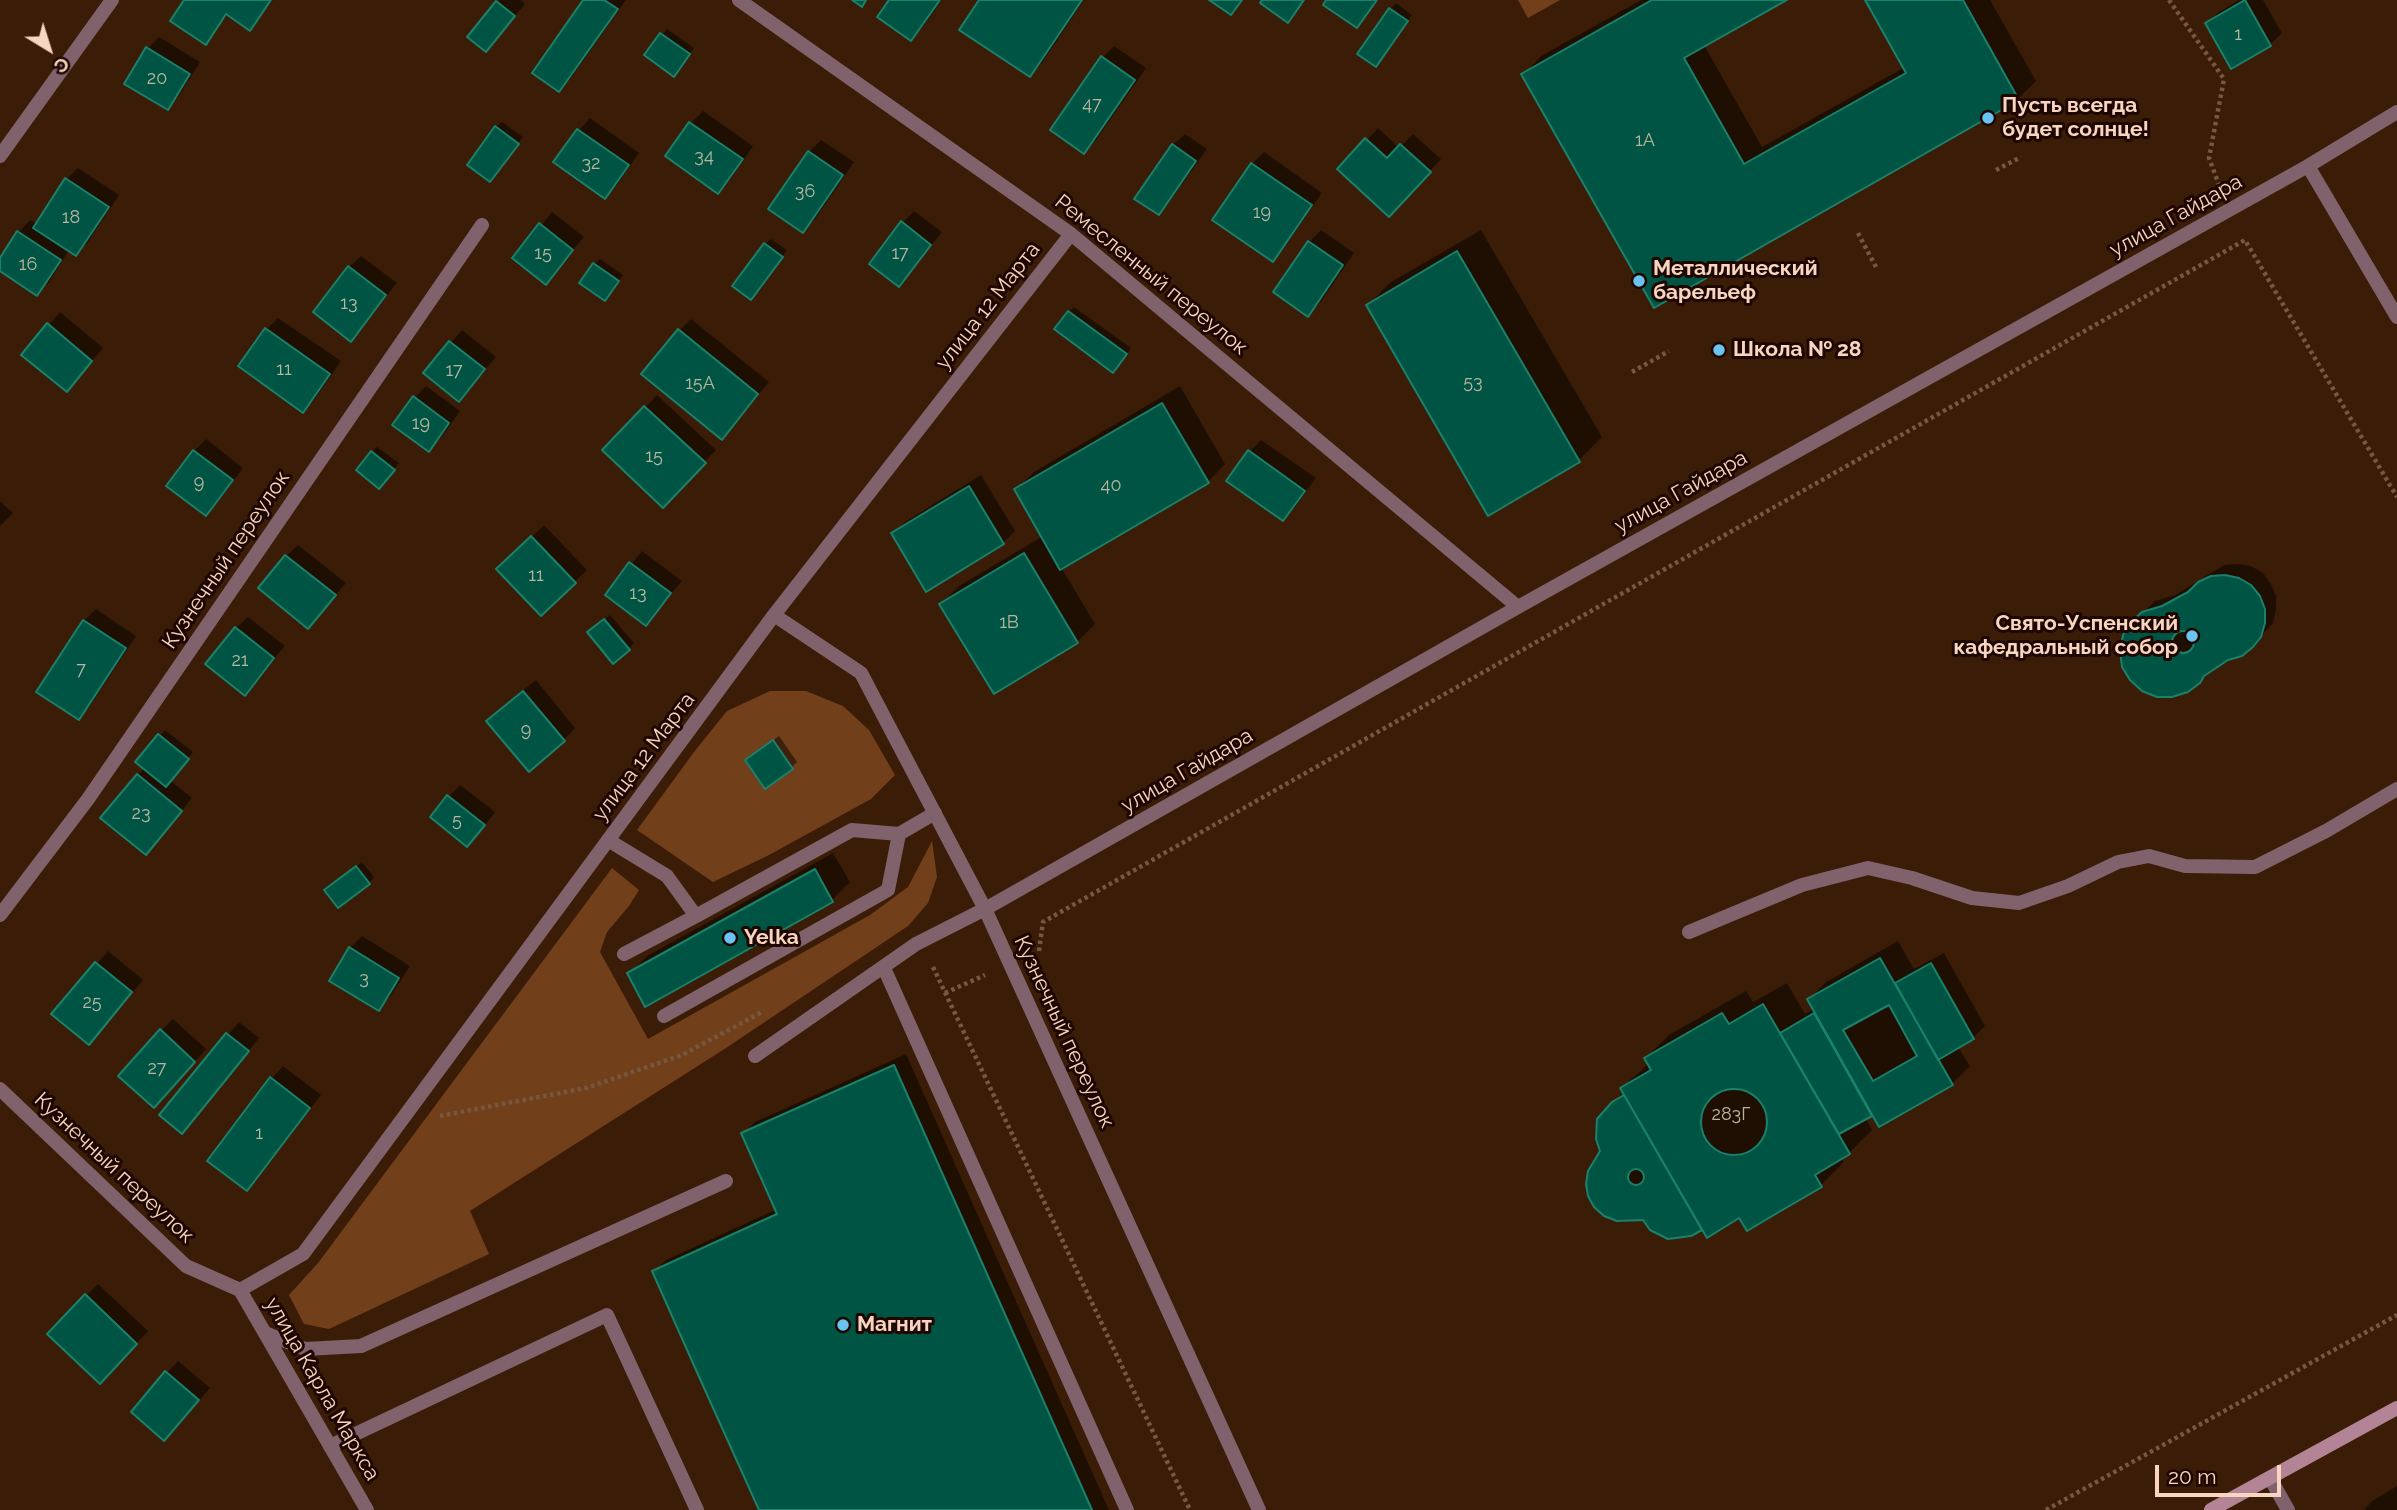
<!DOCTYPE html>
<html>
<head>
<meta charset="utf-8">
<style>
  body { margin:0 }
  #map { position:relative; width:2397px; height:1510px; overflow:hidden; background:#3b1d07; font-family:Raleway,sans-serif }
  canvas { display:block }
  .north { position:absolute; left:14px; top:14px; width:70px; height:70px; -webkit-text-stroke:5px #1e0700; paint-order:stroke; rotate:142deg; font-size:19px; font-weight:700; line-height:28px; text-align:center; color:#f8d5c0 }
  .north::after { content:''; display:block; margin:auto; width:24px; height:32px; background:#f8d5c0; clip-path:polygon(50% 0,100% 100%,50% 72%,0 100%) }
  .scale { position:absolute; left:2155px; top:1465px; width:126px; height:32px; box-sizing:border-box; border:4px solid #f8d5c0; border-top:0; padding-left:9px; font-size:21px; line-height:24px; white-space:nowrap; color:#f8d5c0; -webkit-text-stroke:5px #1e0700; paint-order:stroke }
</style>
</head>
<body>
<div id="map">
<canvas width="2397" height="1510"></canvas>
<div class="north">С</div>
<div class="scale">20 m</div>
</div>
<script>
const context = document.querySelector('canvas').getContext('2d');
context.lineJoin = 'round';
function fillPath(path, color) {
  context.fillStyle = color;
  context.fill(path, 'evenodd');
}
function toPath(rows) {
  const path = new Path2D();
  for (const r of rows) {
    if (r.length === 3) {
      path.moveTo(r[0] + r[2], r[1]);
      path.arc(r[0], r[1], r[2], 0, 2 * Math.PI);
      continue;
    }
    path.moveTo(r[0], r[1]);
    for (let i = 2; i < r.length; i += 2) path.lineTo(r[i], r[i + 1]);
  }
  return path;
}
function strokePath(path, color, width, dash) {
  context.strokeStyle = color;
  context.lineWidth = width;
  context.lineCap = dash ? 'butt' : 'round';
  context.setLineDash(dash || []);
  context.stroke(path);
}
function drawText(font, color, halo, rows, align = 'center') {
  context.font = font + ' Raleway,sans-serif';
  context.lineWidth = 6;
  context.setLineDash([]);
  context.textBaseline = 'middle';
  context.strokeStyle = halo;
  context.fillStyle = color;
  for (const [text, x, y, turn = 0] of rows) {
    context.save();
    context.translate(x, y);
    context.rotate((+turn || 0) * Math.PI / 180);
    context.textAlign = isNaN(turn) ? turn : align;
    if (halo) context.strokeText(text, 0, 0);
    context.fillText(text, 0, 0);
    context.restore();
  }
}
const green = toPath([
  [1518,0,1560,0,1528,18],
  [770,691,806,691,843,706,869,730,895,775,871,799,769,855,713,882,637,830,694,752,727,711],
  [932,841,937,877,928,903,908,926,726,1048,470,1211,489,1254,329,1329,304,1324,289,1295,318,1263,612,868,639,890,629,906,607,932,600,952,648,1039,870,915,908,887]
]);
const shadow = toPath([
  [186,0,273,0,249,29,228,14,205,42],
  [500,0,521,0,525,4,486,50,497,3],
  [585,0,626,0,571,78,559,90],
  [891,0,942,0,923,27,911,39],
  [981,0,1084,0,1042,63,1030,75],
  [1329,0,1379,0,1357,26],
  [1641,0,1783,0,1704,45,1762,147,1905,67,1867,0,1990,0,2036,81,2018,99,1654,305,1524,74,1541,56],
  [2239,0,2263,0,2282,33,2270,45,2207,23,2219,12],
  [1396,3,1412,15,1381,59,1390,9],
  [667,29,694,48,674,75,647,55],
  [159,37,200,62,179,96,167,108,147,49],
  [1114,46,1146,68,1096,140,1084,152,1102,58],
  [703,111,753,146,730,180,718,191,667,156,691,123],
  [590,118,639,153,617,185,605,197,556,161,579,130],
  [502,122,523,137,490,180,496,127],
  [1378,128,1399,148,1413,134,1441,159,1401,203,1367,140],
  [1185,134,1207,149,1170,201,1159,213,1173,145],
  [821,140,854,162,815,219,803,230,770,208,809,152],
  [1264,152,1322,193,1284,248,1272,260,1252,164],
  [78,168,119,195,88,242,76,254,69,250,49,282,37,293,0,269,0,261,19,232,30,220,37,225,67,179],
  [914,211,942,232,899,285,902,223],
  [552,212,584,237,546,282,515,258],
  [1321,230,1354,253,1320,303,1308,315,1309,242],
  [1481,230,1602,437,1579,460,1368,305,1391,282],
  [771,239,787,250,756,292,765,244],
  [361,256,397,283,351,339,349,267],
  [600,259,623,275,610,293,594,264],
  [1074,307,1131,348,1119,365,1069,312],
  [60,312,103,348,67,390,23,355],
  [278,318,341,361,315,399,303,410,267,329],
  [691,319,769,382,722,437,680,330],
  [462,330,496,357,459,400,425,373],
  [426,386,460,411,441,438,429,449,414,398],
  [1180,386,1225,464,1208,482,1061,567,1095,624,1077,642,995,692,941,604,959,586,1043,536,1016,489,1034,472],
  [657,395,716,450,663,505,605,450],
  [206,439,243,468,218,502,206,514,194,451],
  [1261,440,1316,478,1295,507,1283,519,1250,451],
  [377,447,399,463,385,481,372,452],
  [981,475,1015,531,1003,543,893,534,905,522],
  [0,501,13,513,0,526],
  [544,525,587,570,541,614,499,569],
  [298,545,346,583,308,627,286,556],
  [642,551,682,581,646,624,607,594],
  [2238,564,2251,566,2263,573,2271,584,2276,596,2276,610,2273,623,2252,646,2227,658,2211,669,2199,681,2132,623,2155,601,2175,595,2224,565],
  [96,609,136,636,90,706,79,718,84,621],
  [610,615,634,643,628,649,595,627],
  [248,617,285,646,244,693,236,628],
  [536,680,575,728,564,740,500,709],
  [165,730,193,752,171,781,192,798,157,841,138,775,145,768,138,762],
  [779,736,797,762,792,767,747,760],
  [460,785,495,812,479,833,449,796],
  [833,853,850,882,832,900,629,974,647,956],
  [362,862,374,877,369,883,332,884],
  [362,936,410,966,390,997,379,1009,350,948],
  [1898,941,1914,969,1944,953,1985,1026,1973,1038,1958,1047,1970,1066,1952,1084,1872,1113,1865,1117,1872,1130,1849,1153,1841,1157,1844,1162,1821,1185,1679,1238,1668,1238,1602,1152,1613,1103,1624,1092,1622,1088,1649,1063,1646,1058,1669,1035,1746,991,1753,1002,1787,983,1805,1014,1814,1009,1809,999,1826,982],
  [108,951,143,980,100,1031,54,1014],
  [173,1019,206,1049,166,1094,161,1031],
  [239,1022,259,1038,194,1120,161,1115],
  [906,1054,1109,1510,761,1510,654,1272,666,1260,777,1209,743,1134,755,1122],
  [283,1066,321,1095,258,1177,246,1189,209,1160,272,1078],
  [98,1284,148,1331,112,1370,86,1296],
  [178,1361,210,1388,176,1427,167,1373],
  [2397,1486,2397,1510,2364,1510,2372,1501]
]);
const building = toPath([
  [184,0,271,0,250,31,226,14,206,45,170,21,184,0],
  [583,0,604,0,618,9,559,92,532,73,583,0],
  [852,0,866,0,862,7,852,0],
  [889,0,940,0,911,41,877,17,889,0],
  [979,0,1082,0,1030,77,959,30,979,0],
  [1209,0,1242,0,1231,15,1209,0],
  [1262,0,1304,0,1288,23,1260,3,1262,0],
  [1326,0,1377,0,1357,28,1323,5,1326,0],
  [1652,0,1787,0,1684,58,1744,164,1906,73,1865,0,1963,0,2019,100,1654,308,1521,74,1652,0],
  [2245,0,2271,46,2231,69,2205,23,2245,0],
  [496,1,515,16,486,52,467,37,496,1],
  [1389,8,1408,21,1376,67,1357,54,1389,8],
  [660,33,690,54,674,77,644,55,660,33],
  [146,47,190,74,168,110,124,84,146,47],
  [1101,56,1135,80,1084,154,1050,130,1101,56],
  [689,122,743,159,718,194,665,156,689,122],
  [495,126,519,144,490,182,467,165,495,126],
  [577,129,629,165,605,199,553,162,577,129],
  [1365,138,1387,158,1400,144,1431,172,1389,217,1337,169,1365,138],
  [1172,144,1196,161,1159,215,1134,199,1172,144],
  [808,151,843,175,803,233,768,209,808,151],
  [1251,163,1312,205,1273,262,1212,220,1251,163],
  [65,178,109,207,76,256,33,228,65,178],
  [901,221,931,245,899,287,869,264,901,221],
  [539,223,573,250,546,285,512,258,539,223],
  [17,231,61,260,37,296,0,271,0,258,17,231],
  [1308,241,1343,265,1308,317,1273,292,1308,241],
  [764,243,783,257,751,300,732,286,764,243],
  [1457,251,1580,462,1488,516,1366,305,1457,251],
  [593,263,619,281,605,301,579,283,593,263],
  [348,266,386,295,351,342,313,312,348,266],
  [1068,311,1127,354,1113,373,1054,329,1068,311],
  [47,323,92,361,67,392,21,355,47,323],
  [265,328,330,374,303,413,238,366,265,328],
  [678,329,758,394,722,440,641,374,678,329],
  [449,341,485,369,459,402,423,373,449,341],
  [413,396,449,423,429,452,392,425,413,396],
  [1162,403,1209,483,1060,570,1014,489,1162,403],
  [644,406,706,463,663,508,602,450,644,406],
  [193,450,233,480,206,516,166,486,193,450],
  [1248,450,1305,491,1283,521,1226,481,1248,450],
  [371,451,395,470,379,489,356,470,371,451],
  [969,486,1004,544,926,592,891,533,969,486],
  [531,536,576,583,541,616,496,569,531,536],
  [1024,553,1078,643,994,694,939,604,1024,553],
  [285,555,336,595,308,629,258,588,285,555],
  [629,562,671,593,646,626,605,595,629,562],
  [2225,575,2239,578,2251,585,2260,596,2265,609,2265,623,2261,637,2253,647,2242,656,2228,660,2204,676,2200,683,2188,692,2172,697,2157,697,2142,691,2130,680,2122,667,2120,651,2123,635,2131,622,2142,612,2162,606,2188,592,2198,582,2211,576,2225,575],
  [604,619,630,650,613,664,587,632,604,619],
  [83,620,126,648,79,720,36,692,83,620],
  [235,627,274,658,245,696,205,664,235,627],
  [2183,642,11],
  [523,691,565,741,529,772,486,721,523,691],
  [158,734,189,759,166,787,135,762,158,734],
  [773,740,793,769,765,789,745,760,773,740],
  [137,774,182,811,146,855,100,818,137,774],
  [447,795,485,825,467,847,430,817,447,795],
  [356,866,370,884,338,908,324,890,356,866],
  [815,869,833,902,645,1007,627,973,815,869],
  [349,947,399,978,379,1011,329,981,349,947],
  [1880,958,1953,1085,1879,1127,1807,999,1880,958],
  [95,962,132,992,89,1045,51,1014,95,962],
  [1931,963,1974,1039,1938,1060,1895,983,1931,963],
  [1763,1004,1850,1154,1815,1175,1822,1187,1784,1209,1747,1231,1739,1218,1707,1238,1620,1088,1651,1070,1644,1058,1722,1013,1729,1024,1763,1004],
  [1889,1005,1917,1056,1873,1081,1843,1030,1889,1005],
  [1814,1013,1872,1116,1839,1134,1780,1033,1814,1013],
  [160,1029,195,1062,154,1108,118,1076,160,1029],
  [226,1033,249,1051,182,1134,159,1115,226,1033],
  [894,1065,931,1148,1092,1510,759,1510,700,1379,652,1271,777,1214,741,1133,894,1065],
  [270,1077,310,1108,247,1191,207,1161,270,1077],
  [1734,1122,33],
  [1624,1095,1702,1230,1691,1236,1668,1239,1650,1230,1643,1220,1617,1221,1604,1216,1594,1207,1588,1196,1586,1184,1588,1171,1600,1151,1596,1139,1597,1119,1612,1102,1624,1095],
  [1636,1177,8],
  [85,1294,137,1344,100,1384,47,1334,85,1294],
  [165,1371,199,1400,164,1441,131,1412,165,1371]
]);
const path = toPath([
  [2169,0,2224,79,2209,158,2219,185],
  [1996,170,2021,157],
  [1858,233,1877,269],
  [1632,372,1669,351],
  [1039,951,1043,922,2245,240,2397,497],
  [933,967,1190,1510],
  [945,993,985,975],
  [440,1116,586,1088,682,1055,762,1012],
  [2046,1510,2397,1315]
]);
const service = toPath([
  [608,840,667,876,696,916,624,954],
  [696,916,852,830,899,834],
  [1689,932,1802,885,1868,868,1912,878,1972,898,2019,903,2068,886,2118,862,2149,856,2185,866,2255,867,2326,831,2397,789],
  [884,968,1127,1510],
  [664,1016,888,890,899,834,935,813],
  [755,1056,916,944,985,909],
  [265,1333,305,1349,361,1346,726,1181],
  [330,1446,607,1315,697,1510],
  [2270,1478,2288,1510]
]);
const minor = toPath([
  [739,0,1071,234,1518,607],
  [2308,166,2397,317],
  [774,615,861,673,985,909,1259,1510],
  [985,909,1518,607,2308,166,2397,112],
  [0,915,88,799,482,225],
  [0,1089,186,1266,240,1290],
  [240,1290,303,1254,774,615,1071,234],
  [240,1290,367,1510]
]);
const tertiary = toPath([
  [0,156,112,0]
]);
const secondary = toPath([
  [2211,1510,2397,1408]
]);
const markers = [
  [1988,118,7,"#6ac3f1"],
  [1639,281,7,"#6ac3f1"],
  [1719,350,7,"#6ac3f1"],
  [2192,636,7,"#6ac3f1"],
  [730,938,7,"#6ac3f1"],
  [843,1325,7,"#6ac3f1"]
];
const numberNames = [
  ["1",2238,35],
  ["20",157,79],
  ["47",1092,105],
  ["1А",1645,141],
  ["34",704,157],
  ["32",591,164],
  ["36",805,192],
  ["19",1262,213],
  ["18",71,218],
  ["15",543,254],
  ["17",900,254],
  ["16",28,265],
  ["13",349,304],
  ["11",284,370],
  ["17",454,371],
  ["53",1473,383],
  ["15А",700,384],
  ["19",421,424],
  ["15",654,457],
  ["9",199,483],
  ["40",1111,486],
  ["11",536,576],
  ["13",638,594],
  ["1В",1009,623],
  ["21",240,661],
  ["7",81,670],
  ["9",526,731],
  ["23",141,814],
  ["5",457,821],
  ["3",364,979],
  ["25",92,1003],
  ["27",157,1069],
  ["283Г",1731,1115],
  ["1",259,1134]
];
const poiNames = [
  ["Пусть всегда",2002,106],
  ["будет солнце!",2002,130],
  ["Металлический",1653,269],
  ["барельеф",1653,293],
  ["Школа № 28",1733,350],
  ["Свято-Успенский",2178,624,"right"],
  ["кафедральный собор",2178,648,"right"],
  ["Yelka",744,938],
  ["Магнит",857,1325]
];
const streetNames = [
  ["улица Гайдара",2176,216,-29],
  ["Ремесленный переулок",1151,275,39],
  ["улица 12 Марта",988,306,-52],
  ["улица Гайдара",1681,492,-29],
  ["Кузнечный переулок",226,560,-56],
  ["улица 12 Марта",644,757,-53],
  ["улица Гайдара",1187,771,-30],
  ["Кузнечный переулок",1064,1032,65],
  ["Кузнечный переулок",114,1168,43],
  ["улица Карла Маркса",322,1389,60]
];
fillPath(green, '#723f1b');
fillPath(shadow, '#0007');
fillPath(building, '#005443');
strokePath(building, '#1a816a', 2);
strokePath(path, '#775742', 4.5, [3.5, 3.5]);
strokePath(service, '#80626d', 14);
strokePath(minor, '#80626d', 14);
strokePath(tertiary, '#80626d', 14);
strokePath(secondary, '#b38396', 14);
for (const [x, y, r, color] of markers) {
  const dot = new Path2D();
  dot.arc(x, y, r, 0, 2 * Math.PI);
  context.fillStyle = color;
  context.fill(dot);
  strokePath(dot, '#1e0700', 2.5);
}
drawText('18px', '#bab5a1', null, numberNames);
drawText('bold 21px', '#f8d5c0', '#1e0700', poiNames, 'left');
drawText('21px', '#f8d5c0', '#1e0700', streetNames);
</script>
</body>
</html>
